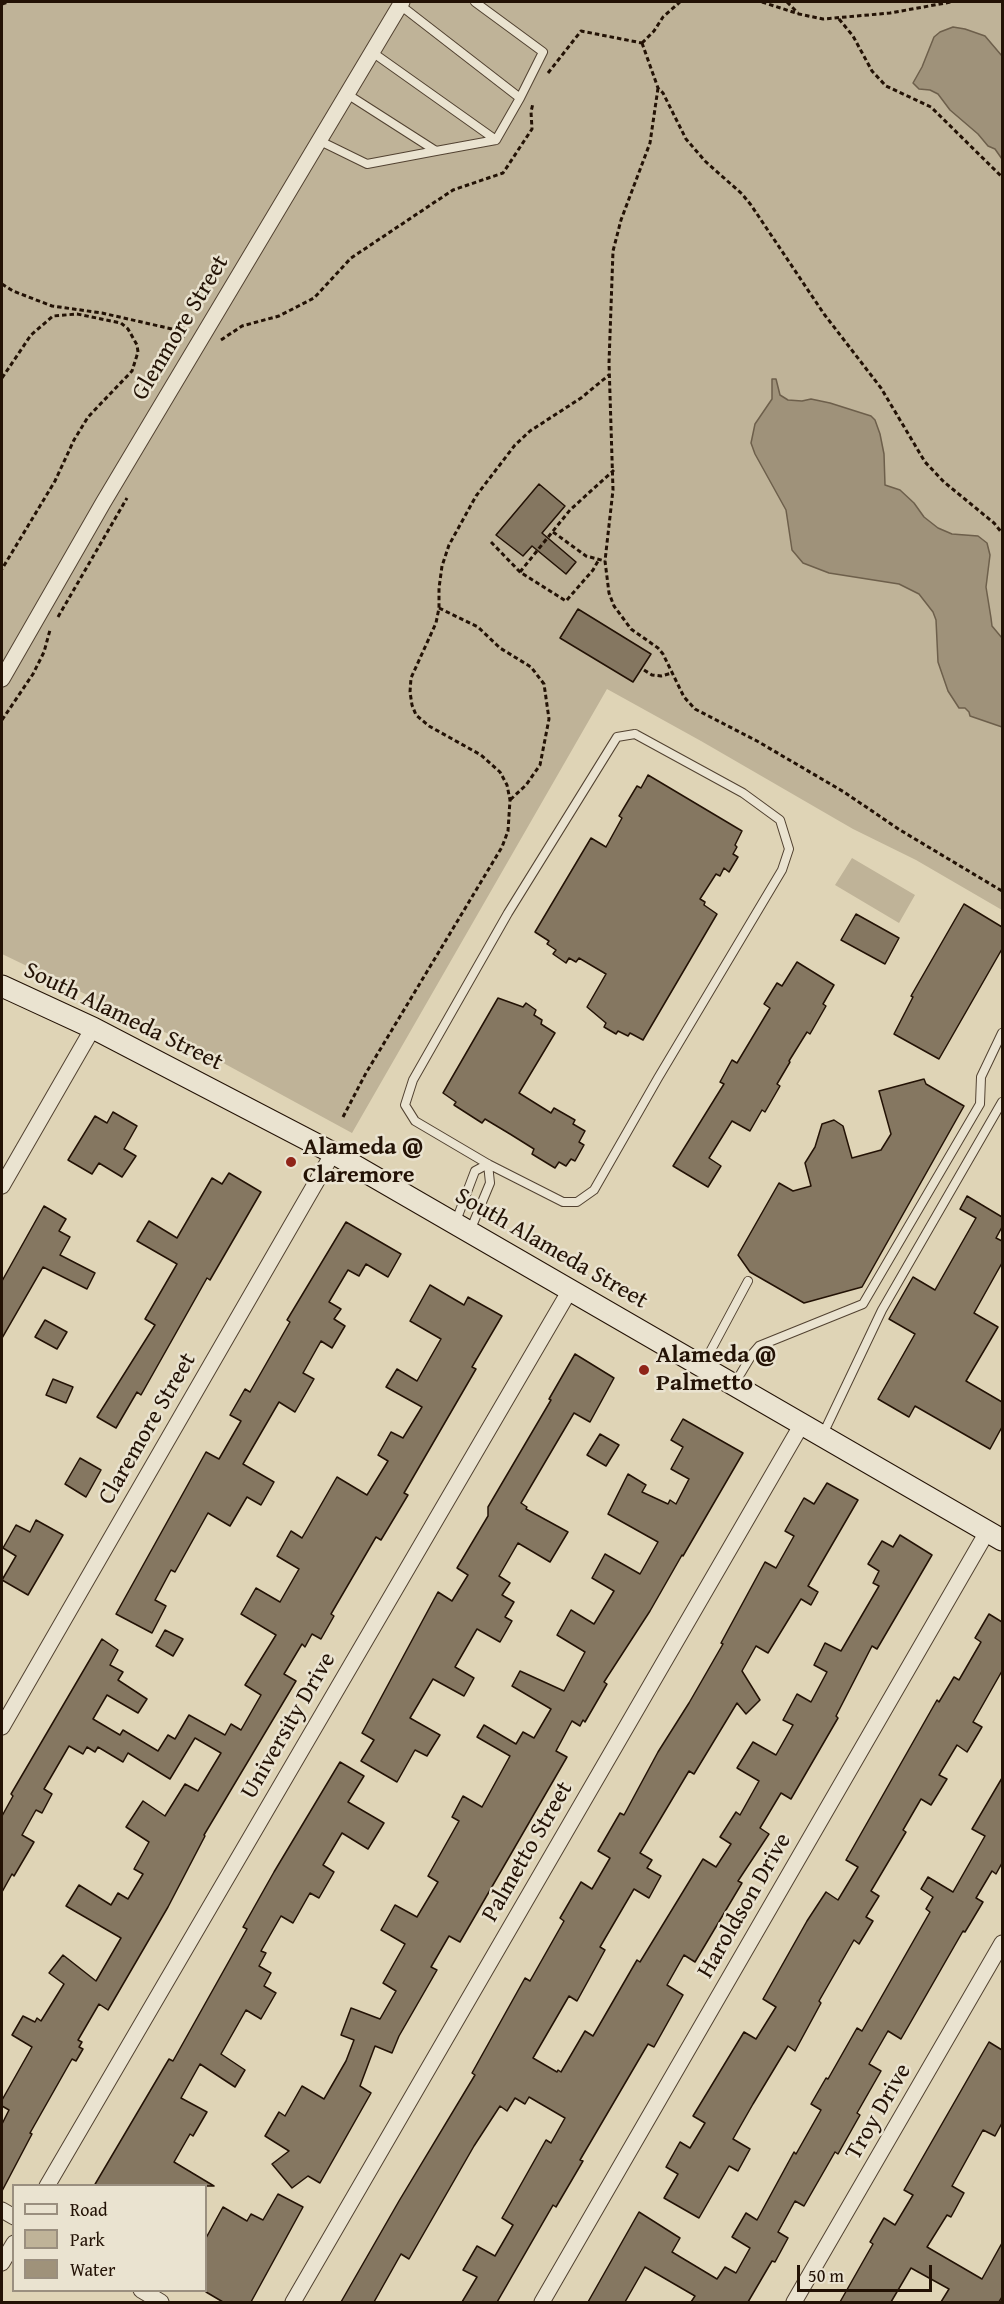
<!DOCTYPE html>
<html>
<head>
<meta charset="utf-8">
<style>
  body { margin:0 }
  #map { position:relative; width:1004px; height:2304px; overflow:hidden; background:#dfd4b6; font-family:"Gentium Book Plus",serif }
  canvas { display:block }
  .frame { position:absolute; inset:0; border:3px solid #231205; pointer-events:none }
  .legend { position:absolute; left:12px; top:2184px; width:195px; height:108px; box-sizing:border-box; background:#eae3d0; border:2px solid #9a8f7f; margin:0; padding:8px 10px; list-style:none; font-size:18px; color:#231205 }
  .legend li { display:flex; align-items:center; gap:12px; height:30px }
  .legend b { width:30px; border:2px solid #9a8f7f }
  .scale { position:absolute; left:797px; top:2265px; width:135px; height:27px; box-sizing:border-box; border:3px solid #231205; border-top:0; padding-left:8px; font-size:18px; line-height:21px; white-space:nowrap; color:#231205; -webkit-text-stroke:4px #eae3d0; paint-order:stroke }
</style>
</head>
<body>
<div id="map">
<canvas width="1004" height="2304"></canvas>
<div class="frame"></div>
<ul class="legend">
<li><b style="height:8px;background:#eae3d0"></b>Road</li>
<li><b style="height:16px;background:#bfb398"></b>Park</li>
<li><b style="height:16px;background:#9f927a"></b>Water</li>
</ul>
<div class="scale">50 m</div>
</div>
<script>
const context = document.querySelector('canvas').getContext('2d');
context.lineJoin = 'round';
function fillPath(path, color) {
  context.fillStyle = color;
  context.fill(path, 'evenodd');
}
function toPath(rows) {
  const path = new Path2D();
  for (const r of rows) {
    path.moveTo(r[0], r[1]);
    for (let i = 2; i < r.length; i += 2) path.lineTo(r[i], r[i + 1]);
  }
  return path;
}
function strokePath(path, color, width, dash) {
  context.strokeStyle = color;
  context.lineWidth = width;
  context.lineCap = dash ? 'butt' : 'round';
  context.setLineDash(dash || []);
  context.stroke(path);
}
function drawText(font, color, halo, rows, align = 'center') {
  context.font = font + ' "Gentium Book Plus",serif';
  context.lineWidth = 5;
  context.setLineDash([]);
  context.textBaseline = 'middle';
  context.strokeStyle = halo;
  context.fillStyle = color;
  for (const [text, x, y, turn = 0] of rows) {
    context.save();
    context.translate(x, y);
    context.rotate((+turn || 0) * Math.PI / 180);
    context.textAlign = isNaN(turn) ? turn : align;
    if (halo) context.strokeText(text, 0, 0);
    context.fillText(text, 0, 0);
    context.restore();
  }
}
const green = toPath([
  [2,2,1002,2,1002,910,916,860,853,829,701,741,607,689,352,1133,181,1040,2,954],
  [852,858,915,895,899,923,835,885]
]);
const water = toPath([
  [953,27,965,29,985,36,1002,56,1002,159,995,149,988,146,978,134,950,110,938,94,930,90,919,89,913,83,922,67,934,37,940,32,953,27],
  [772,379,776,379,780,395,788,400,802,401,811,399,830,403,871,416,875,420,880,434,884,454,885,485,900,490,914,503,924,517,938,528,952,534,978,536,987,543,990,555,986,587,991,618,992,626,1002,638,1002,727,970,716,969,712,965,708,959,708,948,691,938,662,936,620,933,612,919,594,899,584,829,573,803,563,792,550,786,510,755,454,751,443,755,424,772,399,772,379]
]);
const building = toPath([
  [539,484,565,506,542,533,576,562,566,574,532,546,523,556,496,535,539,484],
  [578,609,651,654,633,682,560,638,578,609],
  [648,775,742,831,735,845,737,847,733,854,738,857,729,872,724,868,720,876,716,874,700,899,705,902,704,905,717,914,643,1040,630,1033,628,1036,618,1031,616,1034,604,1027,606,1023,587,1007,606,974,579,958,576,962,569,958,566,963,553,954,556,950,547,944,549,941,535,932,591,838,606,847,622,818,619,816,637,786,641,788,648,775],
  [964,904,1002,927,1002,949,939,1059,894,1034,913,997,911,996,964,904],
  [856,914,899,938,885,964,841,940,856,914],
  [797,962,834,985,823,1004,826,1006,810,1034,807,1032,789,1061,790,1062,777,1084,780,1086,765,1112,762,1110,750,1131,732,1121,709,1158,721,1166,708,1187,673,1166,724,1084,720,1082,732,1060,737,1063,770,1008,764,1004,777,983,782,986,797,962],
  [498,998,523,1007,526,1003,536,1010,534,1015,542,1020,541,1024,555,1033,519,1093,551,1113,554,1108,575,1120,573,1124,585,1131,579,1142,584,1145,575,1161,571,1159,566,1166,559,1162,555,1168,532,1154,534,1149,510,1134,485,1119,482,1123,454,1105,456,1102,443,1093,498,998],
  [924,1079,926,1084,964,1106,862,1287,804,1303,750,1272,738,1255,779,1183,793,1191,811,1186,805,1163,815,1147,822,1124,834,1120,843,1126,852,1158,881,1150,891,1134,879,1091,924,1079],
  [113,1112,137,1126,124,1149,136,1156,122,1177,99,1163,92,1174,68,1160,95,1116,107,1123,113,1112],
  [229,1173,261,1192,210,1280,207,1278,141,1395,137,1392,116,1428,97,1417,155,1325,145,1319,177,1264,137,1241,149,1221,177,1238,212,1178,222,1184,229,1173],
  [967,1196,1002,1217,1002,1227,996,1238,1002,1241,1002,1263,974,1313,998,1327,966,1381,1002,1402,1002,1427,990,1449,915,1406,909,1417,878,1399,915,1334,889,1319,913,1277,935,1290,976,1218,960,1209,967,1196],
  [44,1206,66,1219,59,1231,70,1237,60,1255,95,1273,87,1289,43,1267,2,1338,2,1281,44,1206],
  [346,1222,401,1254,388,1277,366,1264,359,1276,348,1270,329,1302,341,1309,334,1319,345,1326,332,1348,321,1341,303,1373,314,1379,295,1412,279,1402,243,1464,274,1482,261,1505,247,1497,230,1526,208,1513,175,1572,171,1570,155,1600,166,1606,152,1633,116,1614,206,1452,219,1459,241,1421,230,1415,245,1389,250,1392,290,1322,287,1320,346,1222],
  [430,1285,464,1305,468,1297,502,1316,472,1367,476,1369,404,1493,408,1495,381,1540,376,1537,331,1614,334,1616,321,1639,312,1634,305,1647,302,1644,284,1674,296,1681,204,1835,205,1836,168,1907,108,2010,99,2004,78,2040,82,2042,79,2047,83,2049,76,2061,72,2059,30,2133,32,2134,2,2191,2,2124,9,2110,2,2106,2,2100,32,2047,12,2035,23,2016,35,2022,37,2018,41,2021,64,1984,49,1973,63,1955,96,1981,121,1938,66,1906,79,1885,111,1905,118,1893,128,1899,143,1874,134,1869,149,1842,126,1827,143,1801,165,1816,185,1784,198,1791,221,1753,195,1738,170,1779,128,1753,123,1762,98,1747,95,1752,87,1747,83,1754,69,1746,44,1789,52,1794,42,1813,36,1810,22,1835,34,1842,14,1876,12,1874,2,1892,2,1816,13,1796,11,1794,102,1639,118,1650,110,1665,123,1672,118,1680,147,1699,138,1713,107,1695,93,1719,120,1735,123,1730,158,1751,168,1735,175,1739,189,1715,225,1735,231,1724,241,1730,261,1695,245,1685,276,1635,241,1614,256,1588,280,1602,299,1569,277,1556,291,1531,302,1538,337,1477,367,1495,388,1461,378,1455,391,1432,403,1438,422,1407,386,1387,397,1369,417,1381,441,1339,410,1321,430,1285],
  [45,1320,67,1332,57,1349,35,1337,45,1320],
  [575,1354,614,1378,590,1422,574,1413,521,1503,527,1507,526,1509,568,1532,550,1562,518,1543,499,1576,510,1583,502,1595,514,1602,505,1617,512,1621,500,1642,477,1629,455,1667,474,1678,464,1696,433,1679,410,1718,440,1735,427,1756,415,1750,397,1782,361,1761,374,1740,362,1733,438,1592,452,1601,468,1575,457,1568,488,1516,488,1507,551,1400,549,1399,575,1354],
  [53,1379,73,1387,66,1403,46,1395,53,1379],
  [683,1419,743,1453,683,1556,682,1555,650,1611,604,1682,607,1684,585,1722,583,1720,580,1726,572,1721,556,1751,567,1757,460,1942,449,1936,431,1967,437,1970,399,2036,392,2053,375,2046,360,2086,371,2093,320,2183,308,2176,292,2188,272,2164,289,2151,265,2136,279,2112,285,2116,302,2086,324,2099,346,2061,354,2040,341,2035,351,2008,380,2019,396,1991,383,1983,405,1944,381,1930,395,1905,417,1917,438,1882,428,1876,459,1821,452,1817,463,1796,482,1807,510,1756,477,1737,484,1725,516,1744,523,1732,534,1738,551,1709,512,1686,520,1671,564,1691,585,1652,557,1635,571,1610,594,1624,614,1591,592,1578,605,1554,640,1574,658,1542,608,1514,628,1474,646,1485,642,1492,668,1504,670,1500,676,1504,689,1479,671,1469,683,1447,671,1440,683,1419],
  [600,1434,619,1445,606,1466,587,1455,600,1434],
  [80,1458,101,1470,86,1497,65,1484,80,1458],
  [827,1483,858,1500,808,1586,818,1592,811,1605,801,1599,768,1653,756,1646,742,1671,760,1700,746,1714,737,1703,694,1774,689,1771,640,1853,652,1860,647,1868,661,1876,649,1898,634,1889,600,1947,605,1950,577,2001,569,1996,533,2058,557,2072,558,2070,561,2072,585,2031,593,2036,637,1960,640,1962,703,1859,716,1867,731,1844,720,1837,736,1812,740,1815,759,1781,737,1768,753,1742,776,1755,793,1725,783,1720,797,1694,811,1702,827,1672,814,1665,825,1643,841,1651,879,1586,873,1583,879,1571,868,1564,882,1541,893,1547,900,1535,932,1555,877,1649,872,1646,836,1716,838,1718,791,1799,781,1793,760,1828,769,1834,738,1881,742,1883,695,1962,684,1955,667,1985,683,1995,654,2047,648,2044,580,2160,583,2161,556,2207,553,2205,497,2302,462,2302,477,2277,463,2270,477,2246,495,2256,513,2225,502,2218,546,2140,551,2143,565,2118,529,2097,525,2104,515,2098,507,2111,500,2106,474,2146,409,2259,401,2254,374,2302,341,2302,399,2201,475,2075,472,2073,525,1978,530,1981,564,1921,560,1918,581,1882,592,1889,610,1858,598,1851,620,1813,624,1815,658,1752,689,1703,723,1644,721,1643,765,1562,776,1568,794,1536,785,1531,804,1498,814,1504,827,1483],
  [36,1520,63,1535,28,1595,2,1580,16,1556,3,1548,16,1525,30,1532,36,1520],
  [989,1614,1002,1622,1002,1671,973,1722,982,1727,967,1752,957,1745,939,1775,947,1779,931,1805,921,1799,903,1830,906,1832,871,1891,879,1896,866,1917,873,1921,859,1944,854,1940,819,2001,821,2003,795,2051,788,2046,753,2104,733,2139,750,2149,738,2171,729,2166,699,2218,664,2198,678,2174,666,2167,680,2142,690,2148,705,2123,693,2116,744,2032,756,2039,776,2007,763,1999,807,1921,826,1892,838,1900,858,1867,846,1860,937,1700,939,1702,954,1677,959,1680,981,1642,975,1638,989,1614],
  [165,1630,183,1639,173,1656,156,1646,165,1630],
  [340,1762,364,1776,348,1802,384,1823,368,1849,342,1833,323,1865,334,1872,319,1898,310,1893,293,1923,281,1916,261,1951,266,1953,259,1966,271,1973,264,1986,276,1993,261,2019,246,2010,221,2054,245,2070,235,2087,200,2064,181,2098,207,2112,193,2136,190,2134,174,2162,214,2186,94,2186,169,2059,173,2061,247,1929,243,1927,274,1872,340,1762],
  [1002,1778,1002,1863,996,1874,992,1871,976,1898,983,1902,965,1932,963,1931,901,2039,888,2031,869,2064,881,2071,857,2113,860,2115,838,2154,835,2152,804,2206,795,2201,778,2232,788,2238,775,2262,772,2261,748,2302,691,2302,695,2296,645,2267,625,2302,588,2302,639,2212,680,2238,672,2252,717,2279,725,2267,736,2273,750,2248,732,2237,746,2213,757,2220,794,2152,796,2154,821,2110,811,2104,826,2078,828,2079,857,2028,862,2031,930,1912,926,1909,933,1897,921,1889,928,1877,953,1892,985,1836,972,1829,1002,1778],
  [989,2042,1002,2050,1002,2123,995,2136,983,2130,952,2186,964,2193,951,2217,947,2215,927,2247,982,2279,1002,2243,1002,2297,999,2302,941,2302,949,2289,911,2268,891,2302,840,2302,873,2244,870,2242,884,2218,895,2225,913,2195,904,2190,989,2042],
  [278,2194,303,2207,251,2302,223,2302,206,2292,206,2238,223,2207,247,2221,251,2214,263,2220,278,2194]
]);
const path = toPath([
  [762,2,799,14,823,19,890,13,951,2],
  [787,2,798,13],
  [2,4,8,2],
  [839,19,853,36,872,71,886,86,931,107,1002,177],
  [642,43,658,88,663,93,686,139,705,161,742,194,751,205,824,314,881,388,925,462,944,482,994,523,1002,533],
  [642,43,654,31,663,17,680,2],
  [548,73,581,31,642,43],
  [658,88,650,143,621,220,613,251,609,363,613,490,605,561,609,593,614,606,631,629,658,648,663,654,684,697,695,709,757,741,844,792,900,830,1002,891],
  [2,284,13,291,52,306,102,313,172,329,185,337],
  [221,340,242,326,279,316,314,298,351,258,453,190,503,173,532,129,531,112,533,103],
  [2,378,31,335,53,316,77,314,121,323,128,329,137,345,138,352,132,371,88,417,74,440,55,481,2,569],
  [553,532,586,556,605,561],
  [491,542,520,572,566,601,593,570,598,561],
  [520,572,570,510,614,470],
  [439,608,478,627,500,648,531,667,544,684,549,719,540,765,526,785,510,800],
  [58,617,127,498],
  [644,670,652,675,661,676,672,673],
  [2,720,33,674,44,652,50,630],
  [343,1117,366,1073,502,847,508,831,510,800,507,785,500,772,481,755,429,726,416,715,412,705,410,692,411,678,436,623,439,608,439,588,442,566,449,545,476,496,515,445,530,431,581,398,609,375]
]);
const lane = toPath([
  [400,5,520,98],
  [372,52,496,140],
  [347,94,436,151,496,140,520,98,543,52,475,2],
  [320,141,367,164,436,151],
  [635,734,743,793,780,820,789,849,782,870,658,1078,594,1190,577,1202,563,1202,488,1164,415,1121,405,1105,413,1080,508,913,617,737,635,734],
  [456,1221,475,1171,488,1164,490,1183,470,1231],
  [703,1365,748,1281],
  [735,1383,753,1353,759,1346,863,1304,980,1104,981,1077,1002,1033],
  [823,1434,882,1310,1002,1102]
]);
const street = toPath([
  [2,679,103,503,402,2],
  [2,1186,93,1028],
  [2,1727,333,1153],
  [47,2186,570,1290],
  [2,2210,14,2217],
  [2,2263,14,2243],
  [141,2290,161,2302],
  [293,2302,802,1424],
  [542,2302,987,1532],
  [794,2302,1002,1943]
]);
const secondary = toPath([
  [2,986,93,1028,333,1153,1002,1540]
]);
const markers = [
  [291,1162,6,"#8f2418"],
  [644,1370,6,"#8f2418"]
];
const streetNames = [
  ["Glenmore Street",181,328,-59],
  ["South Alameda Street",123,1017,26],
  ["South Alameda Street",551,1249,30],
  ["Claremore Street",148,1429,-60],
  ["University Drive",289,1726,-60],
  ["Palmetto Street",528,1852,-60],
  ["Haroldson Drive",745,1906,-60],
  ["Troy Drive",879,2112,-60]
];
const poiNames = [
  ["Alameda @",303,1148],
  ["Claremore",303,1176],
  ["Alameda @",656,1356],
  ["Palmetto",656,1384]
];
fillPath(green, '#bfb398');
fillPath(water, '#9f927a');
strokePath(water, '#6d5f4b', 1.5);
fillPath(building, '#857761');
strokePath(building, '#231205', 1.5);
strokePath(lane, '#524231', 10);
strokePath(street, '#524231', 17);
strokePath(secondary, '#231205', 23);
strokePath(path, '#231205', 3, [4.5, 3]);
strokePath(lane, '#eae3d0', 8);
strokePath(street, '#eae3d0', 15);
strokePath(secondary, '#eae3d0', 21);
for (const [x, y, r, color] of markers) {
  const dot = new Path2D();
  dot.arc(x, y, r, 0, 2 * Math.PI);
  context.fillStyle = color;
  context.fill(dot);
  strokePath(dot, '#eae3d0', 2);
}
drawText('24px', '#231205', '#eae3d0', streetNames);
drawText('bold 24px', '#231205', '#eae3d0', poiNames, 'left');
</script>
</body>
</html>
